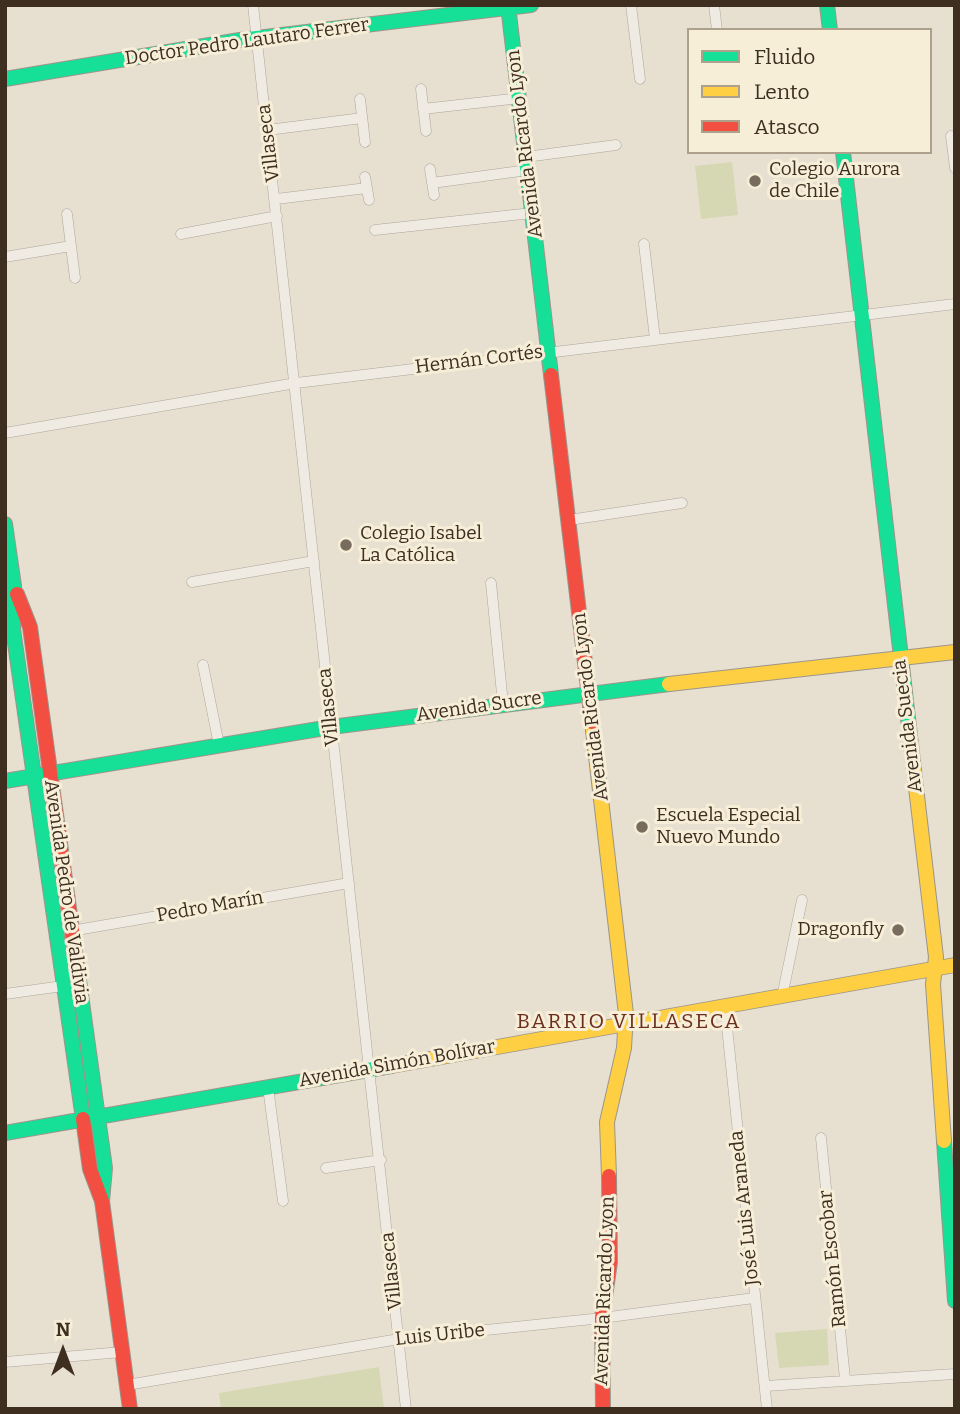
<!DOCTYPE html>
<html>
<head>
<meta charset="utf-8">
<style>
  body { margin:0 }
  #map { position:relative; width:960px; height:1414px; overflow:hidden; background:#e7e0d1; font-family:Bitter,serif }
  canvas { display:block }
  .frame { position:absolute; inset:0; border:7px solid #3d2e20; pointer-events:none }
  .legend { position:absolute; left:687px; top:28px; width:245px; height:126px; box-sizing:border-box; background:#f7eed8; border:2px solid #ada18e; margin:0; padding:9px 12px; list-style:none; font-size:21px; color:#3d2e20 }
  .legend li { display:flex; align-items:center; gap:14px; height:35px }
  .legend b { width:35px; border:2px solid #ada18e }
  .north { position:absolute; left:28px; top:1316px; width:70px; height:70px; -webkit-text-stroke:5px #f7eed8; paint-order:stroke; rotate:0deg; font-size:19px; font-weight:700; line-height:28px; text-align:center; color:#3d2e20 }
  .north::after { content:''; display:block; margin:auto; width:24px; height:32px; background:#3d2e20; clip-path:polygon(50% 0,100% 100%,50% 72%,0 100%) }
</style>
</head>
<body>
<div id="map">
<canvas width="960" height="1414"></canvas>
<div class="frame"></div>
<ul class="legend">
<li><b style="height:9px;background:#16e098"></b>Fluido</li>
<li><b style="height:9px;background:#ffcf43"></b>Lento</li>
<li><b style="height:9px;background:#f24e42"></b>Atasco</li>
</ul>
<div class="north">N</div>
</div>
<script>
const context = document.querySelector('canvas').getContext('2d');
context.lineJoin = 'round';
function fillPath(path, color) {
  context.fillStyle = color;
  context.fill(path, 'evenodd');
}
function toPath(rows) {
  const path = new Path2D();
  for (const r of rows) {
    path.moveTo(r[0], r[1]);
    for (let i = 2; i < r.length; i += 2) path.lineTo(r[i], r[i + 1]);
  }
  return path;
}
function strokePath(path, color, width, dash) {
  context.strokeStyle = color;
  context.lineWidth = width;
  context.lineCap = dash ? 'butt' : 'round';
  context.setLineDash(dash || []);
  context.stroke(path);
}
function drawText(font, color, halo, rows, align = 'center') {
  context.font = font + ' Bitter,serif';
  context.lineWidth = 6;
  context.setLineDash([]);
  context.textBaseline = 'middle';
  context.strokeStyle = halo;
  context.fillStyle = color;
  for (const [text, x, y, turn = 0] of rows) {
    context.save();
    context.translate(x, y);
    context.rotate((+turn || 0) * Math.PI / 180);
    context.textAlign = isNaN(turn) ? turn : align;
    if (halo) context.strokeText(text, 0, 0);
    context.fillText(text, 0, 0);
    context.restore();
  }
}
const green = toPath([
  [732,162,738,215,701,219,695,166],
  [827,1329,829,1365,779,1368,775,1333],
  [379,1367,384,1409,221,1409,219,1393]
]);
const street = toPath([
  [253,5,406,1409],
  [631,5,640,79],
  [714,5,717,30],
  [421,89,426,131],
  [360,99,365,142],
  [423,109,520,98],
  [268,130,362,118],
  [951,136,955,168],
  [526,157,616,145],
  [430,169,434,195],
  [365,177,369,200],
  [432,183,528,170],
  [276,199,367,188],
  [67,214,75,278],
  [375,230,532,213],
  [181,234,277,216],
  [644,244,655,339],
  [5,257,71,246],
  [5,433,296,383,955,304],
  [569,520,682,503],
  [192,582,314,561],
  [491,583,503,704],
  [203,665,219,745],
  [71,931,349,883],
  [5,994,63,986],
  [782,997,802,900],
  [725,1008,767,1409],
  [268,1087,283,1201],
  [821,1138,845,1379],
  [326,1168,381,1160],
  [5,1362,122,1352],
  [127,1385,399,1339,602,1318,754,1298],
  [765,1386,955,1374]
]);
const fast = toPath([
  [508,5,551,375],
  [827,5,830,30],
  [5,79,240,40,531,5],
  [843,152,913,762],
  [5,524,14,586,13,629,83,1119],
  [5,781,331,727,669,684],
  [78,973,105,1168,102,1201],
  [5,1133,391,1066],
  [944,1141,955,1301]
]);
const slow = toPath([
  [669,684,955,652],
  [592,722,626,1014,624,1048,607,1122,609,1176],
  [913,762,936,957,933,984,944,1141],
  [391,1066,955,965]
]);
const jam = toPath([
  [551,375,592,722],
  [17,594,30,627,78,973],
  [83,1119,90,1169,102,1201,130,1409],
  [603,1409,602,1318,610,1262,609,1176]
]);
const markers = [
  [755,181,7,"#786c5e"],
  [346,545,7,"#786c5e"],
  [642,827,7,"#786c5e"],
  [898,930,7,"#786c5e"]
];
const streetNames = [
  ["Doctor Pedro Lautaro Ferrer",247,42,-8],
  ["Villaseca",269,143,-97],
  ["Avenida Ricardo Lyon",525,144,-97],
  ["Hernán Cortés",479,360,-7],
  ["Villaseca",329,707,-96],
  ["Avenida Sucre",479,707,-8],
  ["Avenida Ricardo Lyon",591,707,-97],
  ["Avenida Suecia",908,726,-97],
  ["Avenida Pedro de Valdivia",66,892,82],
  ["Pedro Marín",210,907,-10],
  ["Avenida Simón Bolívar",397,1064,-10],
  ["José Luis Araneda",745,1208,-96],
  ["Ramón Escobar",833,1259,-96],
  ["Villaseca",392,1271,-96],
  ["Avenida Ricardo Lyon",605,1291,-88],
  ["Luis Uribe",440,1335,-6]
];
const poiNames = [
  ["Colegio Aurora",769,170],
  ["de Chile",769,192],
  ["Colegio Isabel",360,534],
  ["La Católica",360,556],
  ["Escuela Especial",656,816],
  ["Nuevo Mundo",656,838],
  ["Dragonfly",884,930,"right"]
];
const neighbourhoodNames = [
  ["BARRIO VILLASECA",629,1022]
];
fillPath(green, '#d6d7b3');
strokePath(street, '#ada599', 11);
strokePath(fast, '#9c958a', 16);
strokePath(slow, '#9c958a', 16);
strokePath(jam, '#9c958a', 16);
strokePath(street, '#efebe3', 10);
strokePath(fast, '#16e098', 14);
strokePath(slow, '#ffcf43', 14);
strokePath(jam, '#f24e42', 14);
for (const [x, y, r, color] of markers) {
  const dot = new Path2D();
  dot.arc(x, y, r, 0, 2 * Math.PI);
  context.fillStyle = color;
  context.fill(dot);
  strokePath(dot, '#f7eed8', 2.5);
}
drawText('19px', '#3d2e20', '#f7eed8', streetNames);
drawText('19px', '#3d2e20', '#f7eed8', poiNames, 'left');
context.letterSpacing = '2px';
drawText('21px', '#6b2e1e', '#f7eed8', neighbourhoodNames);
context.letterSpacing = '0px';
</script>
</body>
</html>
